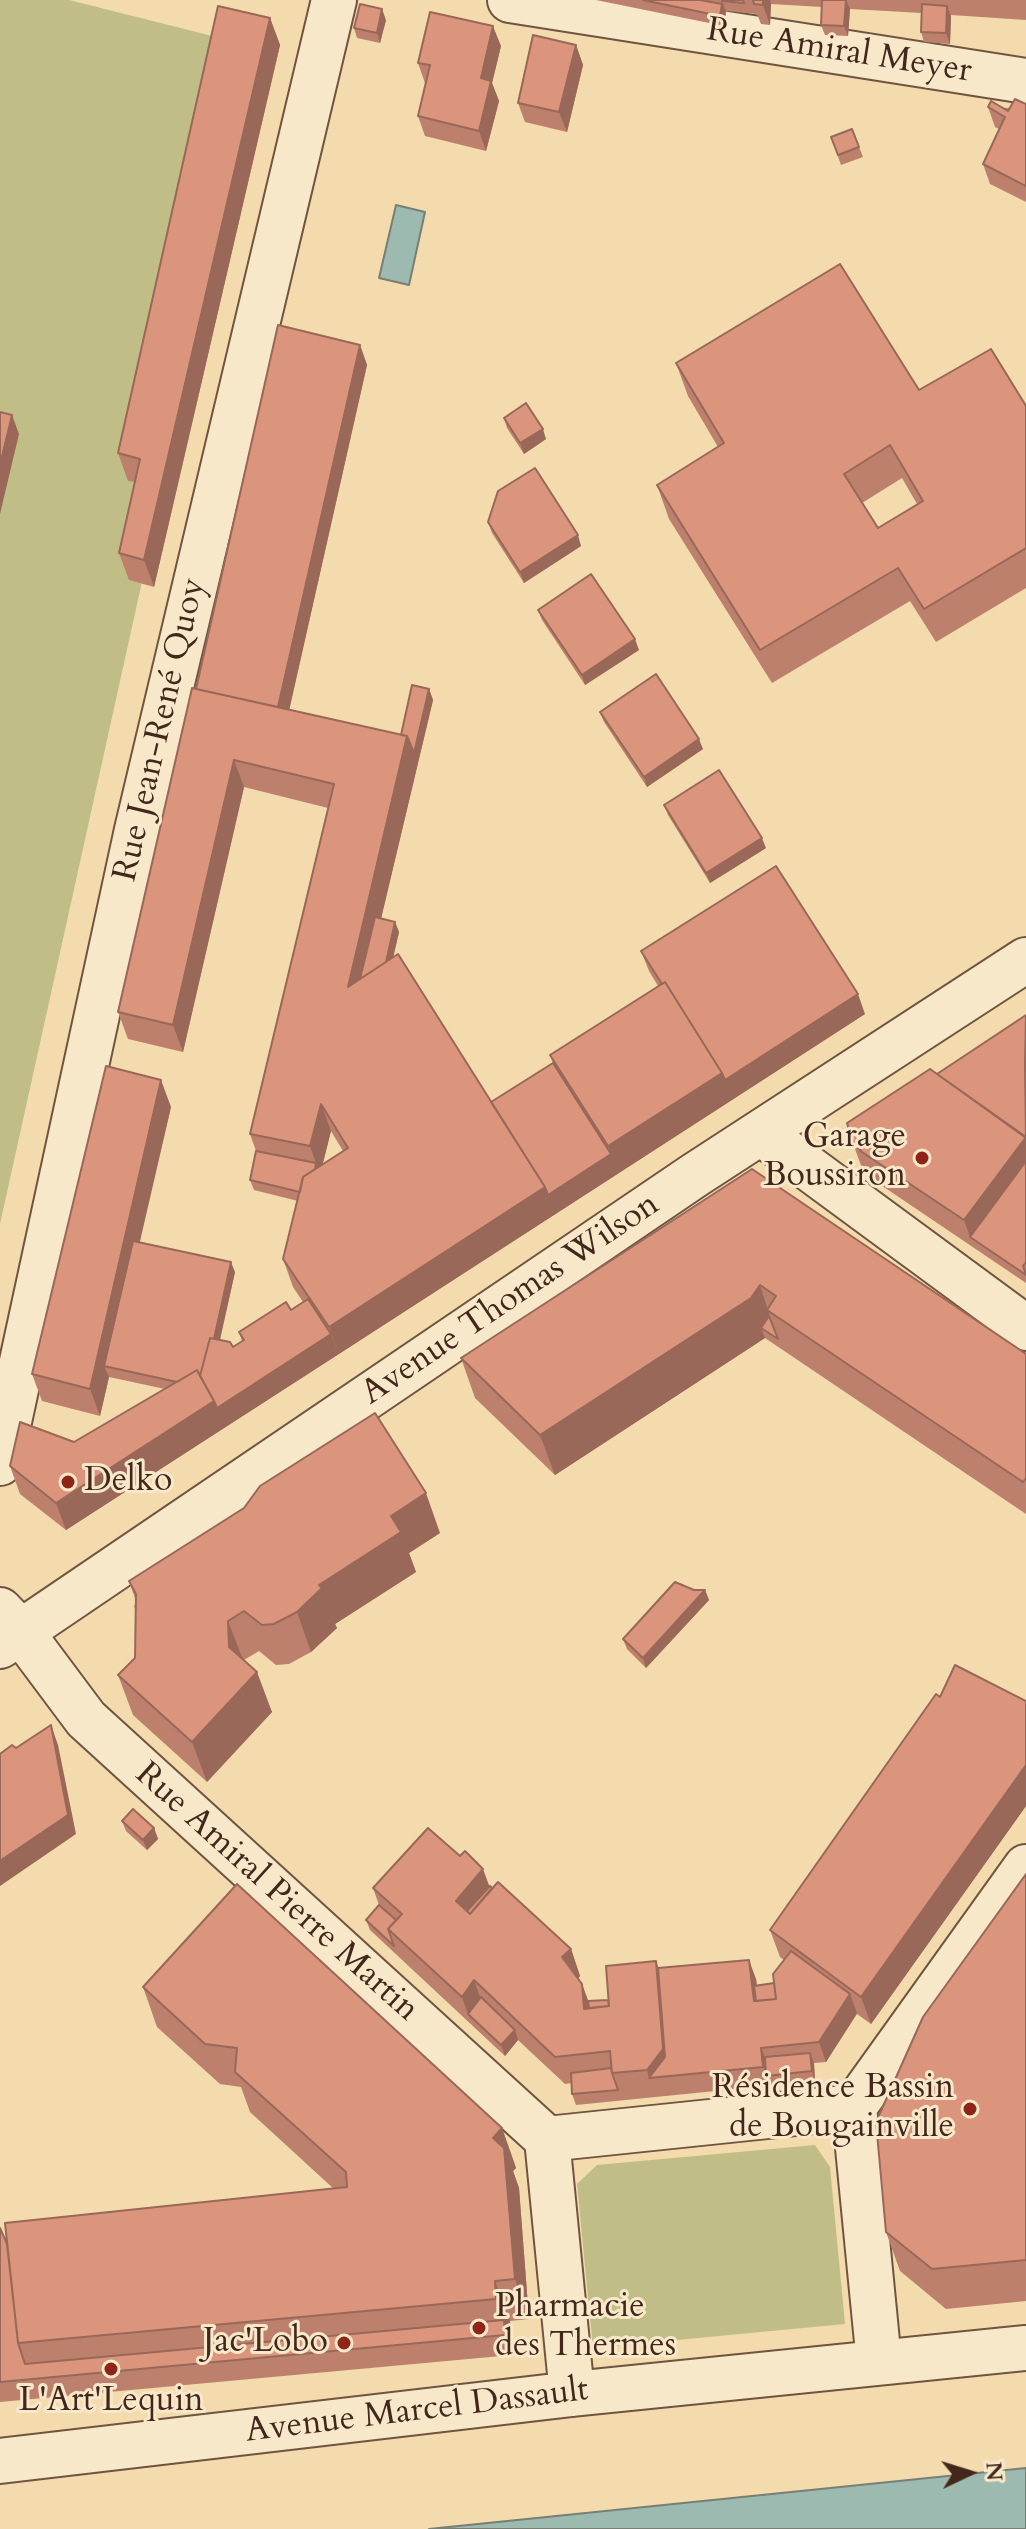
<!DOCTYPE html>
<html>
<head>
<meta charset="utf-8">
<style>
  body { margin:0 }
  #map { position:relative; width:1026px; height:2529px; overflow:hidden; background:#f3dbad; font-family:Cardo,serif }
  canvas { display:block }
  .north { position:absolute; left:930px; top:2433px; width:80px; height:80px; -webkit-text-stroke:6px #f7e8ca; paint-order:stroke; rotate:86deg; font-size:22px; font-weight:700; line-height:32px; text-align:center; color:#43271c }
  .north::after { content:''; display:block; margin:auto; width:28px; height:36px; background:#43271c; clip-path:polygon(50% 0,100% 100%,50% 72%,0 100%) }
</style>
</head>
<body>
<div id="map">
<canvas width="1026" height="2529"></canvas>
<div class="north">N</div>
</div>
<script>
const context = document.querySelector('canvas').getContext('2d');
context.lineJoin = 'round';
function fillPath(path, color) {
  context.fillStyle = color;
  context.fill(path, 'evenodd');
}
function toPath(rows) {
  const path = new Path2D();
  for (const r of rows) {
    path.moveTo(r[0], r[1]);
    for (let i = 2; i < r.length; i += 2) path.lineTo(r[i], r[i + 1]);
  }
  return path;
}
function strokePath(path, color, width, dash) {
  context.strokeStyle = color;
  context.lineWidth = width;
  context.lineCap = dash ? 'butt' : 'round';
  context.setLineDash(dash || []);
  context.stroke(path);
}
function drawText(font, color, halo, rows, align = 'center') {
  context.font = font + ' Cardo,serif';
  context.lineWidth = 6;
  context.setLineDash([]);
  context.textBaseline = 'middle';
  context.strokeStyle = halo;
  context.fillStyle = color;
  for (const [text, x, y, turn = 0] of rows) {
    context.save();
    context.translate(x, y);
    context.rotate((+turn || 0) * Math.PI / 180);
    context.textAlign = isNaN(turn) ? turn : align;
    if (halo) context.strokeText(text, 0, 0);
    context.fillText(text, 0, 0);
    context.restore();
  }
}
const green = toPath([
  [0,0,69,0,260,48,0,1224],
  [815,2145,830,2167,845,2324,593,2348,577,2184,597,2165]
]);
const water = toPath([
  [396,205,425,212,409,285,379,278,396,205],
  [1026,2468,1026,2529,429,2529,1026,2468]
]);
const minor = toPath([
  [510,0,1026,81],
  [761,1133,1026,1328],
  [0,1463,137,830,334,0],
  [0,1610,21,1632,86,1719,547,2139],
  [854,2107,1026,1867],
  [572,2394,547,2139,854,2107,879,2362],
  [0,2461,572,2394,1026,2348]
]);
const tertiary = toPath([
  [0,1646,695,1175,1026,960]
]);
const wall = toPath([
  [596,0,1026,0,1026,20,951,15,950,44,924,42,921,32,922,13,850,9,848,36,825,35,821,25,822,7,771,4,770,25,761,24,757,14,726,11,724,26],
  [270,18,280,45,154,587,129,580,119,553,135,482,128,481,118,453],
  [386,20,380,43,357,38,354,28],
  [576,45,583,65,567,132,525,122,518,103],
  [501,46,492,83,499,101,486,151,425,136,418,116,426,83,425,83,418,63],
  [1026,104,1026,202,990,184,983,164,999,129,995,127,988,107,1010,108],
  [852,129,863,157,841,165,831,137],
  [360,345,367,365,289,710,401,735,429,689,433,700,381,918,395,922,399,932,393,957,491,1102,553,1063,550,1055,658,986,649,971,641,951,865,1014,66,1530,20,1494,10,1466,74,1442,165,1389,109,1377,100,1416,42,1401,32,1374,171,1107,139,1242,235,1272,220,1340,233,1347,242,1341,239,1332,291,1310,303,1302,293,1287,283,1259,298,1201,254,1190,250,1180,256,1151,250,1134,328,808,244,787,183,1052,128,1039,118,1012,196,689],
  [331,1131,343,1151,322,1165],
  [676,363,919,390,1026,406,1026,588,936,642,910,601,772,683,669,519,657,485,718,447,688,396],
  [902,478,917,504,878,528,862,503],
  [504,418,546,439,524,454,507,428],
  [488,522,581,546,524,583,492,533],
  [538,610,639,650,585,685,542,620],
  [600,712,703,749,647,787,604,722],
  [664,805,766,848,710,883,668,815],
  [1026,1015,1026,1283,872,1179,862,1168,852,1141,937,1074],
  [752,1169,1026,1354,1026,1514,765,1338,555,1475,475,1398,461,1358],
  [440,1533,409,1553,416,1572,335,1624,337,1628,311,1652,289,1664,276,1665,259,1651,244,1660,272,1712,207,1782,133,1715,118,1675,135,1658,136,1611,134,1606,136,1604,136,1601,129,1581],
  [694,1590,705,1590,709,1600,646,1668,627,1649,623,1639],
  [940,1697,1026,1701,1026,1806,871,2024,857,2014,826,2062,814,2063,815,2081,576,2105,572,2094,572,2083,565,2084,518,2040,505,2056,370,1930,366,1920,379,1905,373,1888,490,1886,571,1949,580,1976,578,1978,582,1984,588,2001,608,2000,656,1961,658,1968,756,1979,757,1985,774,1983,784,1960,780,1957,770,1930],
  [122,1821,154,1828,158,1839,147,1850,126,1831],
  [1026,1874,1026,2301,946,2309,900,2271,886,2232],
  [143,1987,502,2128,516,2168,513,2171,519,2188,529,2319,510,2321,512,2355,0,2402,0,2228,7,2244,334,2189,250,2112,241,2087,220,2084,157,2027]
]);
const shadedWall = toPath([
  [721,0,727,0,722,1,726,11,724,26,720,16,722,4],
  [763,0,770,0,771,4,770,25,763,5],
  [846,0,850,9,848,36,844,26],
  [947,6,951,16,950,44,946,33],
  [382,9,386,20,380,43,377,33],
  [270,18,280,45,154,587,144,560],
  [493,26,501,46,492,83,499,101,486,151,479,131,481,78],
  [576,45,583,65,567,132,559,112],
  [360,345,367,365,284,733,276,714],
  [12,415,19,434,0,514,0,465],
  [543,429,546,439,524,454,520,443],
  [578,535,581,546,524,583,520,572],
  [635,639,639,650,585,685,582,675],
  [429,689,433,700,362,999,380,987,395,922,399,932,384,998,358,1015,348,987,407,736,414,753],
  [699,739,703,749,647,787,644,777],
  [234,760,244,787,183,1052,173,1025],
  [762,838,766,848,710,883,706,873],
  [858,994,865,1014,339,1354,329,1327,545,1187,611,1154,608,1146,722,1073],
  [161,1080,171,1107,111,1367,104,1366,109,1377,100,1416,90,1389],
  [321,1104,331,1131,313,1204,309,1194,316,1163,310,1146],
  [1026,1137,1026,1177,970,1237,964,1220],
  [231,1262,235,1272,208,1392,203,1385],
  [760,1285,773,1326,761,1328,765,1338,555,1475,540,1435],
  [331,1334,339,1354,66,1530,56,1503,214,1401],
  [426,1493,440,1533,409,1553,416,1572,335,1624,337,1628,311,1652,297,1612,319,1585,391,1516],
  [705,1590,709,1600,646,1668,643,1658],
  [228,1621,243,1660,257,1672,272,1712,207,1782,192,1742,229,1647],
  [51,1725,58,1745,76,1834,0,1886,0,1861],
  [1026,1765,1026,1806,871,2024,861,1997],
  [154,1828,158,1839,147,1850,143,1840],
  [483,1869,493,1896,469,1924,456,1901],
  [571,1949,580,1976,572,1985,562,1957],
  [749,1960,756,1979,760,2010,754,2001],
  [656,1961,666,1988,673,2076,649,2078,647,2070],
  [474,1980,484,2008,468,2014,462,1997],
  [582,1984,592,2011,584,2009],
  [850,1994,857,2013,826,2062,819,2042],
  [515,2030,518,2040,505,2056,501,2045],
  [761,2048,769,2067,766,2076,770,2086,763,2067],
  [810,2053,814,2063,815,2081,812,2071],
  [502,2128,516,2168,513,2171,519,2188,529,2319,515,2279,493,2138],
  [495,2281,510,2321,512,2355,505,2335,504,2320,496,2299]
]);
const building = toPath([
  [643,0,700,0,722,4,720,16,643,0],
  [722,0,743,0,744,3,722,1,722,0],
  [753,0,763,0,763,5,754,4,753,0],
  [822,0,846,0,844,26,821,25,822,0],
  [360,4,382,9,377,33,354,28,360,4],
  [922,4,947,6,946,33,921,32,922,4],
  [218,6,270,18,144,560,119,553,140,459,118,453,218,6],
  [430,12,493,26,481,78,491,81,479,131,418,116,430,65,418,63,430,12],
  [533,35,576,45,559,112,518,103,533,35],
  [1015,99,1026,104,1026,186,983,164,1005,117,988,107,991,101,1008,111,1015,99],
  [852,129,859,147,838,155,831,137,852,129],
  [840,264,919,390,991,349,1026,406,1026,548,924,609,898,568,760,650,657,485,724,443,676,363,840,264],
  [890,445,923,501,878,528,844,474,890,445],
  [278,325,360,345,278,707,196,689,278,325],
  [526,403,543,429,520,443,504,418,526,403],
  [0,412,12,415,0,465,0,412],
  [535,468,578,535,520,572,488,522,498,491,535,468],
  [591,574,635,639,582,675,538,610,591,574],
  [656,674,699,739,644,777,600,712,656,674],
  [412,685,429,689,414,753,407,736,401,735,412,685],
  [192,688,407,736,348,987,398,954,545,1187,329,1327,283,1259,303,1177,348,1148,321,1104,310,1146,250,1134,334,784,234,760,173,1025,118,1012,192,688],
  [719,770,762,838,706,873,664,805,719,770],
  [776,866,858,994,725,1080,722,1073,665,982,662,984,641,951,776,866],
  [375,917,395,922,386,962,360,979,375,917],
  [665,982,722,1073,608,1146,550,1055,665,982],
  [1026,1015,1025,1065,1026,1138,937,1074,1026,1015],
  [553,1063,611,1154,548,1195,545,1187,491,1102,553,1063],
  [106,1066,161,1080,90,1389,32,1374,106,1066],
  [930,1069,1026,1137,964,1220,862,1152,852,1141,847,1123,930,1069],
  [256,1151,316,1163,315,1169,303,1177,300,1192,250,1180,256,1151],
  [1026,1161,1026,1262,1023,1266,1026,1275,970,1237,1026,1161],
  [752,1169,1026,1354,1026,1478,1023,1482,767,1310,776,1296,760,1285,751,1298,540,1435,461,1358,752,1169],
  [133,1241,231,1262,214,1339,210,1338,200,1376,197,1370,177,1382,104,1366,133,1241],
  [308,1299,331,1334,217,1408,214,1401,200,1376,210,1338,230,1342,233,1347,244,1340,239,1332,286,1302,291,1310,308,1299],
  [769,1316,778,1339,761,1328,769,1316],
  [197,1370,214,1401,56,1503,10,1466,20,1422,74,1442,197,1370],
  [375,1413,426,1493,391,1516,401,1532,319,1585,322,1588,297,1612,274,1624,262,1625,244,1611,228,1621,229,1647,257,1672,192,1742,118,1675,135,1658,136,1594,129,1581,244,1508,260,1486,375,1413],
  [675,1582,694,1590,705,1590,643,1658,623,1639,675,1582],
  [955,1665,1026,1701,1026,1765,861,1997,770,1930,936,1694,940,1697,955,1665],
  [51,1725,68,1815,0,1861,0,1754,12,1745,16,1748,51,1725],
  [133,1809,154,1828,143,1840,122,1821,133,1809],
  [428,1828,460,1856,465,1851,483,1869,456,1901,470,1914,498,1882,571,1949,562,1957,582,1984,584,2009,609,2006,606,1966,656,1961,663,2049,647,2070,612,2073,610,2051,555,2057,474,1980,462,1997,388,1929,402,1914,373,1888,428,1828],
  [1026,1874,1026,2260,932,2269,886,2232,876,2122,923,2017,1026,1874],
  [237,1884,502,2128,493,2138,504,2148,515,2279,495,2281,496,2299,18,2343,5,2223,347,2187,346,2172,235,2072,237,2048,205,2044,143,1987,237,1884],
  [490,1886,492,1888,470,1914,467,1911,490,1886],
  [379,1905,396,1920,388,1929,394,1946,366,1920,379,1905],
  [791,1951,850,1994,819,2042,761,2048,763,2067,649,2078,665,2057,658,1968,749,1960,754,2001,776,1999,773,1974,791,1951],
  [774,1983,776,1999,756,2001,754,1986,774,1983],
  [481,1997,515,2030,501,2045,468,2014,481,1997],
  [608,2000,609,2006,589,2008,588,2001,608,2000],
  [810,2053,812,2071,766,2076,765,2057,810,2053],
  [611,2068,612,2073,618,2090,572,2094,571,2073,611,2068],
  [0,2228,7,2244,18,2343,25,2364,504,2320,505,2335,0,2382,0,2228]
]);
const markers = [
  [922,1158,8,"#8f2418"],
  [68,1482,8,"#8f2418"],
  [970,2109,8,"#8f2418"],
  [479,2328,8,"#8f2418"],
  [344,2343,8,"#8f2418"],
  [111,2369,8,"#8f2418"]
];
const streetNames = [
  ["Rue Amiral Meyer",839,52,9],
  ["Rue Jean-René Quoy",161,730,-77],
  ["Avenue Thomas Wilson",511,1300,-34],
  ["Rue Amiral Pierre Martin",276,1893,42],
  ["Avenue Marcel Dassault",417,2412,-7]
];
const poiNames = [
  ["Garage",906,1138],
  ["Boussiron",906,1177],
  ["Delko",84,1482,"left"],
  ["Résidence Bassin",954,2089],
  ["de Bougainville",954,2128],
  ["Pharmacie",495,2308,"left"],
  ["des Thermes",495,2347,"left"],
  ["Jac'Lobo",328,2343],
  ["L'Art'Lequin",111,2402,"center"]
];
fillPath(green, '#c0be86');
fillPath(water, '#9cbaaf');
strokePath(water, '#787f74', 2);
strokePath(minor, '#6f5440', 48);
strokePath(tertiary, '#6f5440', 48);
strokePath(minor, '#f7e8ca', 44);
strokePath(tertiary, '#f7e8ca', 44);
fillPath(wall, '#bc806c');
fillPath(shadedWall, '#996858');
fillPath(building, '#db957d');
strokePath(building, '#996858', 2);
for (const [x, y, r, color] of markers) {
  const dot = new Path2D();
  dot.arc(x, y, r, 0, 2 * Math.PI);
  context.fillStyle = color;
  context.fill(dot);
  strokePath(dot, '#f7e8ca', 3);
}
drawText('34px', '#43271c', '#f7e8ca', streetNames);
drawText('34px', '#43271c', '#f7e8ca', poiNames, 'right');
</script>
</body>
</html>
